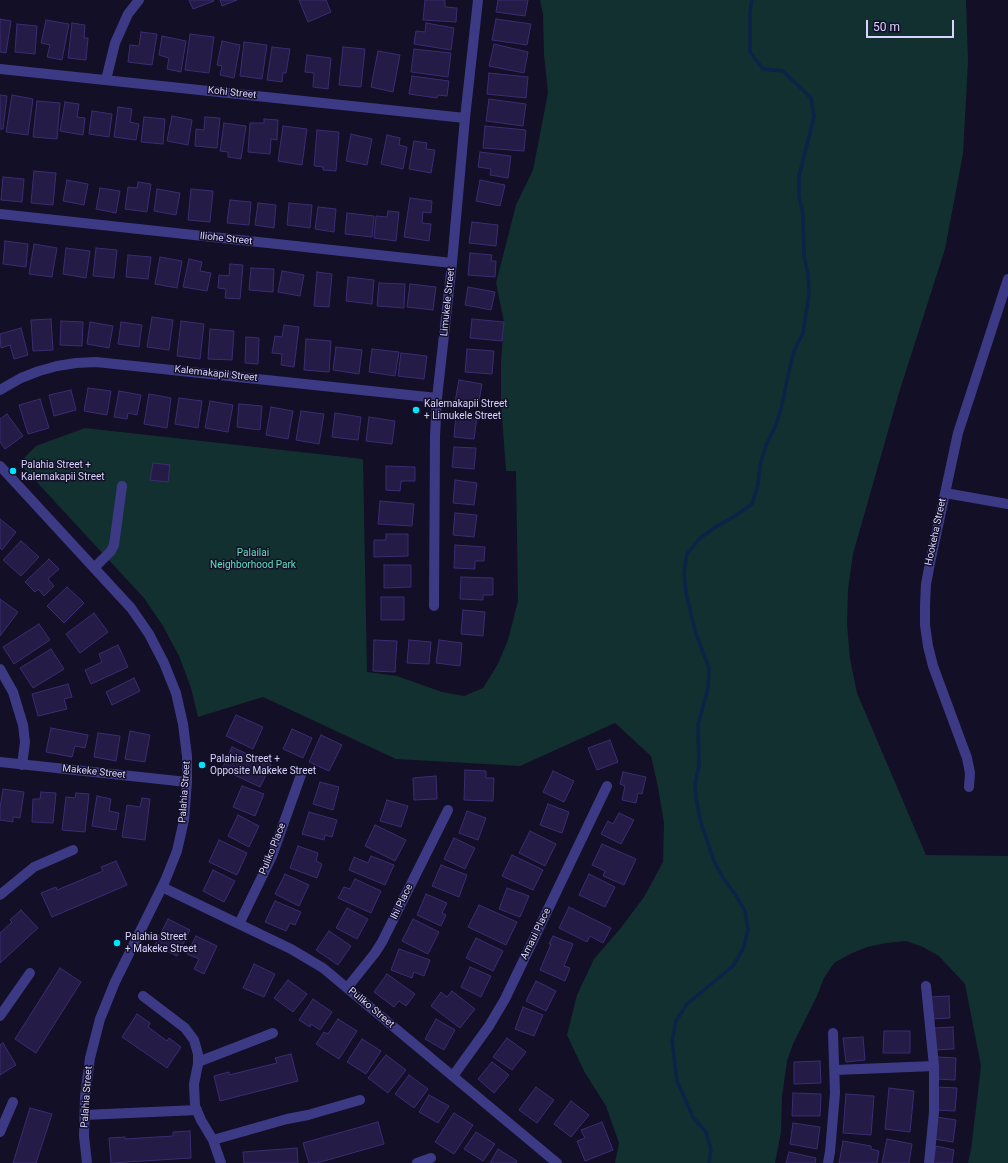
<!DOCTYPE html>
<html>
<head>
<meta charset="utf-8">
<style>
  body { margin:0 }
  #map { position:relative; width:1008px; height:1163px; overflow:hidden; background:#130f26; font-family:Roboto,sans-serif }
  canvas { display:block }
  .scale { position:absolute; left:866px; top:20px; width:88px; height:18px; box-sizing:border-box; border:2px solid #d9d4ff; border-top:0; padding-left:5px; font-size:12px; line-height:14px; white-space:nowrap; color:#d9d4ff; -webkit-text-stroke:3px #130f26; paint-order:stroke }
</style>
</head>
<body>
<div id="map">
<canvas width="1008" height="1163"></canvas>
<div class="scale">50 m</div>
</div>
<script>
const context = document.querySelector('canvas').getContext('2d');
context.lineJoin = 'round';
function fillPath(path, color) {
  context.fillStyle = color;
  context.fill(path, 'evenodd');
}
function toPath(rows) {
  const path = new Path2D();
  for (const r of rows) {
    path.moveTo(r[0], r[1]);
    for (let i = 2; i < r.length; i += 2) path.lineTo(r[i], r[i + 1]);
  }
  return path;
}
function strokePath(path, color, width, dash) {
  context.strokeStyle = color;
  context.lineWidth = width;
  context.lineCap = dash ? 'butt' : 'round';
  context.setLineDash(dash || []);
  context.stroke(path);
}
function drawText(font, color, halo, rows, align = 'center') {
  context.font = font + ' Roboto,sans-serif';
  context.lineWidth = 3;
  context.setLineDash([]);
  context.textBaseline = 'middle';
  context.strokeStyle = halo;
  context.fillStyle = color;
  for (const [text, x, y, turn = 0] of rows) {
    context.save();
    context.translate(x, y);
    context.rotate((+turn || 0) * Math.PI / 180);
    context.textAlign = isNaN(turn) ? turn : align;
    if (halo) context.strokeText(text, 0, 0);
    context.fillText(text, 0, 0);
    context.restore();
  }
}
const green = toPath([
  [540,0,966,0,968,62,963,154,945,249,898,396,853,554,848,589,847,624,850,659,857,693,926,855,1008,856,1008,1163,968,1163,971,1150,981,1066,965,984,939,956,923,947,906,941,886,943,867,947,850,954,834,963,824,978,817,996,793,1044,787,1061,782,1097,781,1132,775,1163,615,1163,619,1143,606,1106,584,1071,567,1035,577,995,594,959,620,929,644,897,663,862,664,823,658,787,651,756,615,723,520,766,396,759,263,697,198,717,191,688,179,656,163,626,144,598,19,463,36,446,85,428,363,459,367,672,397,676,442,692,464,696,483,688,498,664,508,640,518,601,516,471,506,471,501,402,501,362,504,322,496,283,516,205,533,170,548,93,544,54,543,14]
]);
const stream = toPath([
  [709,1163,711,1150,706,1132,693,1117,677,1081,672,1041,676,1021,687,1004,733,966,743,949,748,930,745,911,735,894,723,878,714,861,701,823,697,804,695,784,699,766,698,725,708,688,709,668,695,631,686,593,684,573,687,554,700,538,717,526,735,516,752,504,758,485,760,465,766,445,775,427,781,409,789,371,794,351,803,333,809,295,808,275,804,256,803,215,799,196,799,176,814,117,811,98,783,71,763,69,750,52,750,12,752,0]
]);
const building = toPath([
  [189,0,213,0,214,1,193,9,189,0],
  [220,0,237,0,222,6,220,0],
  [299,0,326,0,331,12,308,22,299,0],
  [425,0,445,0,445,7,457,8,456,22,423,20,425,0],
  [498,0,528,0,525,16,496,12,498,0],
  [0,19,11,21,6,53,0,52,0,19],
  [496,19,531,24,527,45,492,40,496,19],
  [46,20,69,24,62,60,47,57,50,45,41,43,46,20],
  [72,23,85,25,84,38,88,38,86,60,68,58,72,23],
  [426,23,454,28,451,50,414,44,416,31,425,32,426,23],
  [17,24,37,26,35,54,15,52,17,24],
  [141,32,157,34,152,65,128,62,130,45,139,46,141,32],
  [190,34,214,37,209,73,185,70,190,34],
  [162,36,186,41,181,72,167,69,169,58,159,55,162,36],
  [222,41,240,45,234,78,220,75,222,66,217,65,222,41],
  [244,42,267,45,262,79,240,76,244,42],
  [494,44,528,52,524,73,489,66,494,44],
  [272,47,290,49,286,73,283,73,282,82,267,80,272,47],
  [343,47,365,49,361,87,339,85,343,47],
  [414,49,451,53,448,77,411,72,414,49],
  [378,51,400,55,393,92,371,87,378,51],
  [307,55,331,58,328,89,313,87,314,73,305,72,307,55],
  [489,73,528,77,526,98,487,94,489,73],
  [412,76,449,81,447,96,438,95,437,98,409,94,412,76],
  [0,95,7,96,3,129,0,129,0,95],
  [12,95,33,99,28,135,6,132,12,95],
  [489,99,526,104,523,126,486,121,489,99],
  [37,101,60,103,57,139,33,137,37,101],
  [65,102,79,104,77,117,85,118,83,135,60,131,65,102],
  [118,107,132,109,130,122,139,124,136,140,114,137,118,107],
  [92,111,112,114,109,137,89,134,92,111],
  [172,116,192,120,188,145,167,141,172,116],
  [144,117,165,119,163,144,141,142,144,117],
  [205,117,220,118,217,148,195,146,196,129,204,130,205,117],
  [264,119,278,120,277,140,271,139,270,154,248,152,250,123,264,123,264,119],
  [224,123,246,126,241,159,228,157,228,152,220,151,224,123],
  [283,126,307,129,302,165,278,161,283,126],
  [485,126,526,130,524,151,483,148,485,126],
  [317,130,339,132,336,171,323,170,323,167,314,166,317,130],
  [351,134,372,139,367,165,346,161,351,134],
  [387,135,400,138,399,145,407,147,403,169,381,164,387,135],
  [414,141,427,143,426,149,435,150,431,173,409,169,414,141],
  [480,152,511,156,508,178,490,175,491,169,478,167,480,152],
  [34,171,56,173,53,205,31,203,34,171],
  [3,177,24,179,22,202,1,200,3,177],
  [67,180,88,184,84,205,63,201,67,180],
  [480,180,505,185,500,206,476,201,480,180],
  [138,182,151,184,147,212,125,209,128,187,137,188,138,182],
  [100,188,120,191,116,213,96,209,100,188],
  [157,189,180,193,176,215,154,211,157,189],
  [191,189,213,191,210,222,188,220,191,189],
  [410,198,432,201,431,213,423,212,422,223,431,224,429,241,404,237,410,198],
  [230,200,251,202,249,225,227,223,230,200],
  [258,203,276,205,274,228,255,225,258,203],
  [289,203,312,205,310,228,287,225,289,203],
  [318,207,336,209,334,232,315,229,318,207],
  [388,211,399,212,396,241,374,238,376,216,387,217,388,211],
  [347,213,374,216,372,237,345,234,347,213],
  [472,222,498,225,496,246,469,243,472,222],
  [5,241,28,244,26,267,3,264,5,241],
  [34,244,57,248,52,277,29,274,34,244],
  [66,248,90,251,86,278,63,274,66,248],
  [96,248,117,250,114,278,93,276,96,248],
  [470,253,492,255,491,261,496,261,495,277,468,275,470,253],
  [128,255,151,257,148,279,126,277,128,255],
  [160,257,182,261,177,288,155,284,160,257],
  [189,259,202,262,200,271,211,273,207,291,183,287,189,259],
  [230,264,243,265,240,299,225,298,226,289,218,288,219,275,229,276,230,264],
  [251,268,274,269,273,292,249,290,251,268],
  [282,271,304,275,300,296,278,292,282,271],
  [317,272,332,274,329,307,314,306,317,272],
  [348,277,374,280,372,304,346,301,348,277],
  [379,283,405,284,404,308,377,306,379,283],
  [410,284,436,287,433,310,407,307,410,284],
  [468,287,495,292,491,310,465,305,468,287],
  [152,317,173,320,169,350,147,347,152,317],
  [51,319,53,350,33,351,31,320,51,319],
  [472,319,504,322,502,341,470,338,472,319],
  [61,321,83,322,82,346,60,345,61,321],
  [181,321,204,324,200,359,177,356,181,321],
  [90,322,113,326,109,348,87,344,90,322],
  [121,322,142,325,139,347,118,344,121,322],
  [284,325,299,327,294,367,281,365,282,354,272,353,275,336,282,337,284,325],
  [21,328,28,355,14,359,10,345,1,348,0,334,21,328],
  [210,329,234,331,232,360,208,359,210,329],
  [246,337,259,338,258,364,245,363,246,337],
  [306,339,331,341,329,372,304,370,306,339],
  [336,347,362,350,359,374,333,370,336,347],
  [372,349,399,352,395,376,369,372,372,349],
  [467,349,494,351,492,374,465,372,467,349],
  [401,353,427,356,424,379,398,376,401,353],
  [459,380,482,384,478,407,455,402,459,380],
  [88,388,111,391,107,415,84,411,88,388],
  [71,390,76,410,54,416,49,395,71,390],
  [119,391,141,395,137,415,128,413,127,419,114,417,119,391],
  [149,394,171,398,167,428,144,424,149,394],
  [179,398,202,401,198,428,175,424,179,398],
  [40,399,49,428,28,434,19,405,40,399],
  [210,401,233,405,228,432,205,428,210,401],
  [239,404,262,406,260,430,237,427,239,404],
  [271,407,293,411,288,439,266,435,271,407],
  [301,411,324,414,319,444,296,440,301,411],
  [335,413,361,417,358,440,332,437,335,413],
  [7,414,23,436,5,449,0,442,0,419,7,414],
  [456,414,477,417,474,439,454,437,456,414],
  [369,417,395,421,392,444,366,441,369,417],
  [454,447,476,448,474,469,452,467,454,447],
  [153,463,170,465,168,482,150,480,153,463],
  [386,466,415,467,415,481,401,481,400,491,386,490,386,466],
  [455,480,477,483,474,505,453,503,455,480],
  [380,501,414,504,412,526,378,524,380,501],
  [455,513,477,515,474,537,453,535,455,513],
  [0,519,16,532,2,550,0,548,0,519],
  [386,534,408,534,408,556,374,557,374,540,386,540,386,534],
  [21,541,39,557,21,576,3,560,21,541],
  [455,545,485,547,484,561,475,561,475,569,454,568,455,545],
  [49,559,59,569,48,579,54,586,44,596,38,589,35,592,25,582,49,559],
  [384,565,411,565,411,587,384,588,384,565],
  [461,577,493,578,493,595,483,595,483,600,460,599,461,577],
  [67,587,84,603,64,623,47,606,67,587],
  [381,597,404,597,404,620,381,620,381,597],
  [0,599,18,612,0,636,0,599],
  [463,610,485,612,483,636,461,634,463,610],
  [94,613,108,632,80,653,66,634,94,613],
  [39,624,50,640,14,664,3,647,39,624],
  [374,640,397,641,395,672,373,671,374,640],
  [409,640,431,642,429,664,407,663,409,640],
  [439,640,462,643,460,666,436,663,439,640],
  [118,645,128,667,91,684,85,670,102,662,99,654,118,645],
  [51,649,64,669,33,688,20,668,51,649],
  [134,678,140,691,112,705,106,692,134,678],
  [68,684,72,697,64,699,67,709,38,716,32,694,68,684],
  [236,715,263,727,253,749,226,736,236,715],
  [51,728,88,735,85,748,75,746,72,757,46,752,51,728],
  [292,729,312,738,303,758,283,749,292,729],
  [130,731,150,735,145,762,125,759,130,731],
  [98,733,120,736,116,761,94,757,98,733],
  [321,735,342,745,329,771,309,762,321,735],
  [610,740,618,762,597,770,588,748,610,740],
  [232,747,271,765,260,787,222,769,232,747],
  [465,770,486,771,486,778,494,778,493,801,464,800,465,770],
  [553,771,574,781,564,802,543,792,553,771],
  [623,772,646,777,642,794,638,793,636,803,622,800,625,786,620,784,623,772],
  [436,776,437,799,414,800,413,778,436,776],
  [320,782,339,787,333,810,313,804,320,782],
  [242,786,264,794,255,816,233,807,242,786],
  [3,789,24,792,20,818,13,817,13,822,0,820,0,808,3,789],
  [41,792,56,793,53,823,32,822,33,799,40,799,41,792],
  [76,793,89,794,85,832,62,830,66,797,75,798,76,793],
  [97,796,111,799,109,811,119,813,116,830,92,826,97,796],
  [142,798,150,799,145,840,122,837,127,805,140,807,142,798],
  [387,800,408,806,401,827,380,821,387,800],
  [548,804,569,812,562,833,540,825,548,804],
  [467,811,486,818,478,840,459,833,467,811],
  [309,812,337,820,332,837,325,835,324,840,302,834,309,812],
  [619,813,634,820,621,844,601,834,608,821,613,824,619,813],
  [238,815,259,826,249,847,228,836,238,815],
  [375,825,406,840,395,861,365,846,375,825],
  [530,831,556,844,545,866,519,853,530,831],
  [454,838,475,848,465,869,444,859,454,838],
  [219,840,247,853,237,875,209,862,219,840],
  [602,844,636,859,624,885,603,876,605,871,592,865,602,844],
  [298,846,318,853,316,861,322,864,317,878,290,868,298,846],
  [512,855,543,870,533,890,502,876,512,855],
  [371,856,394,865,385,885,349,870,354,857,368,863,371,856],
  [116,861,127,885,52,917,41,893,56,887,57,890,103,871,101,867,116,861],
  [441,865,467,875,459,897,432,886,441,865],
  [213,870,235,881,224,902,203,891,213,870],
  [285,874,309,885,299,906,275,894,285,874],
  [589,874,615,887,605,907,579,895,589,874],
  [355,879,381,891,371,913,338,898,344,887,350,889,355,879],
  [507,888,529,896,520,917,499,909,507,888],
  [426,894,447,903,442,913,446,915,441,926,417,915,426,894],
  [275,901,301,912,295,925,290,923,286,931,265,922,275,901],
  [479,905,517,922,506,945,468,927,479,905],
  [569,907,611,928,603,943,590,936,587,942,559,928,569,907],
  [347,908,368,919,357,939,336,928,347,908],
  [21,910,38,928,0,963,0,933,12,922,10,920,21,910],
  [168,919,190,930,177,956,155,945,168,919],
  [413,919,439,932,428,954,402,941,413,919],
  [329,931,351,946,338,965,316,950,329,931],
  [196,936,217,946,204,974,194,969,199,959,187,954,196,936],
  [553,936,573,944,564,966,570,968,565,981,540,970,551,944,549,944,553,936],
  [476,938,503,951,493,971,466,958,476,938],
  [399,949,430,960,424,976,414,972,412,978,391,970,399,949],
  [254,964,275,974,264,997,243,988,254,964],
  [470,967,491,976,481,997,461,987,470,967],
  [60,968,81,982,36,1053,15,1039,60,968],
  [387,974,415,994,406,1006,399,1001,394,1007,374,992,387,974],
  [288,980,307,994,293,1012,274,998,288,980],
  [536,981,556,991,546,1011,526,1001,536,981],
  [452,991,475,1009,460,1028,431,1006,441,992,447,997,452,991],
  [949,996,950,1018,931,1019,930,997,949,996],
  [313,999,332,1012,320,1030,311,1024,310,1027,299,1020,313,999],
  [523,1007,543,1015,534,1036,515,1029,523,1007],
  [137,1014,150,1023,148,1027,167,1041,169,1038,181,1047,167,1068,122,1037,137,1014],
  [338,1019,357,1031,339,1059,316,1044,324,1032,328,1034,338,1019],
  [436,1019,455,1030,444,1050,425,1039,436,1019],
  [953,1027,954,1049,934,1050,934,1028,953,1027],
  [884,1031,910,1031,910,1053,883,1053,884,1031],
  [863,1037,865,1060,846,1062,843,1038,863,1037],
  [507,1038,526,1052,512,1070,493,1057,507,1038],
  [362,1039,381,1051,366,1074,347,1062,362,1039],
  [3,1043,16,1065,0,1075,0,1045,3,1043],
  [291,1054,298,1081,220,1101,214,1076,229,1072,229,1075,277,1063,275,1058,291,1054],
  [386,1055,406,1070,388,1093,368,1078,386,1055],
  [937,1057,956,1058,955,1080,936,1079,937,1057],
  [820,1061,821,1083,794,1084,794,1062,820,1061],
  [492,1062,509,1075,494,1093,478,1079,492,1062],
  [409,1075,428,1089,414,1108,395,1094,409,1075],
  [536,1087,554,1100,537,1123,519,1110,536,1087],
  [937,1087,957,1088,955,1111,936,1110,937,1087],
  [889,1088,914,1091,910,1132,885,1129,889,1088],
  [793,1093,821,1094,820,1116,792,1116,793,1093],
  [846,1094,874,1096,871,1135,843,1133,846,1094],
  [429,1095,449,1106,438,1123,419,1112,429,1095],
  [571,1101,589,1115,571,1137,554,1124,571,1101],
  [30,1108,52,1114,36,1163,13,1163,30,1108],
  [454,1113,473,1125,454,1154,435,1142,454,1113],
  [937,1117,956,1120,953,1142,933,1139,937,1117],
  [378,1122,384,1144,317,1163,309,1163,303,1143,378,1122],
  [602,1122,613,1150,585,1161,577,1141,585,1138,581,1130,602,1122],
  [793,1123,820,1127,817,1149,790,1144,793,1123],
  [190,1131,191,1158,111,1163,109,1138,125,1137,125,1139,173,1136,173,1132,190,1131],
  [476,1132,495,1144,483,1161,464,1149,476,1132],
  [887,1139,912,1144,909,1163,882,1163,887,1139],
  [843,1141,871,1146,871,1149,879,1151,877,1163,839,1163,843,1141],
  [936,1146,954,1150,952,1163,933,1163,936,1146],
  [297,1148,298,1163,244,1163,243,1152,297,1148],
  [498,1149,517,1161,516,1163,490,1163,498,1149],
  [789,1152,816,1158,815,1163,786,1163,789,1152]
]);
const minor = toPath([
  [0,69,465,118],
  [106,80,115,43,128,14,139,0],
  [0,214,452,263],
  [0,390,21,378,39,371,57,366,76,363,96,362,437,398],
  [0,466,131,608,149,634,164,663,176,693,183,724,187,756,187,782,184,820,177,851,165,881,115,982,100,1019,90,1058,85,1097,84,1136,87,1163],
  [945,493,1008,504],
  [95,567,111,551,114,545,122,486],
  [434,606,435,436,437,398,452,263,465,118,478,0],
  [0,669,13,692,23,725,25,742,22,765],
  [0,762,187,782],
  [969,787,970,773,967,758,933,666,928,646,925,625,925,605,926,584,930,563,958,433,1008,279],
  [162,887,291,949,323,968,557,1163],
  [0,895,34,867,73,850],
  [239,924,272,856,302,772],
  [926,986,934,1066,934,1112,929,1163],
  [347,988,375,953,382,942,448,810],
  [143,996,185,1028,194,1040,198,1054,198,1064,194,1084,195,1106,201,1120,213,1140,221,1163],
  [0,1016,30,973],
  [198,1062,273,1033],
  [835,1070,934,1066],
  [453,1076,489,1026,505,999,607,786],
  [84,1115,197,1110],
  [0,1132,13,1102],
  [213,1140,287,1119,308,1115,360,1100],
  [417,1163,431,1158],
  [828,1163,830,1152,835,1093,833,1033]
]);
const markers = [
  [416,410,4,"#00e5ff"],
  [13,471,4,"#00e5ff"],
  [202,765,4,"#00e5ff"],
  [117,943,4,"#00e5ff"]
];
const streetNames = [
  ["Kohi Street",232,93,6],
  ["Iliohe Street",226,239,6],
  ["Limukele Street",448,302,-84],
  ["Kalemakapii Street",216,374,6],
  ["Hookeha Street",936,532,-78],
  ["Makeke Street",94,772,6],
  ["Palahia Street",185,792,-86],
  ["Puliko Place",273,849,-68],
  ["Ihi Place",402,902,-64],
  ["Amaui Place",536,934,-64],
  ["Puliko Street",371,1008,40],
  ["Palahia Street",87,1097,-86]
];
const poiNames = [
  ["Kalemakapii Street",424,404],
  ["+ Limukele Street",424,416],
  ["Palahia Street +",21,465],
  ["Kalemakapii Street",21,477],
  ["Palahia Street +",210,759],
  ["Opposite Makeke Street",210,771],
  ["Palahia Street",125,937],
  ["+ Makeke Street",125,949]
];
const parkNames = [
  ["Palailai",253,553],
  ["Neighborhood Park",253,565]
];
fillPath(green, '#12302f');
strokePath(stream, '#0c2248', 3.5);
fillPath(building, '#241b47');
strokePath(building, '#3b2d73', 1);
strokePath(minor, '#3d3a85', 10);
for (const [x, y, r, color] of markers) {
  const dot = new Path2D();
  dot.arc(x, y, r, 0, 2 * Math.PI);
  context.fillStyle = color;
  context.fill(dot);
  strokePath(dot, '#130f26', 1.5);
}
drawText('10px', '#d9d4ff', '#130f26', streetNames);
drawText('10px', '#d9d4ff', '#130f26', poiNames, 'left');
drawText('10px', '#5fe0c0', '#130f26', parkNames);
</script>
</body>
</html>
